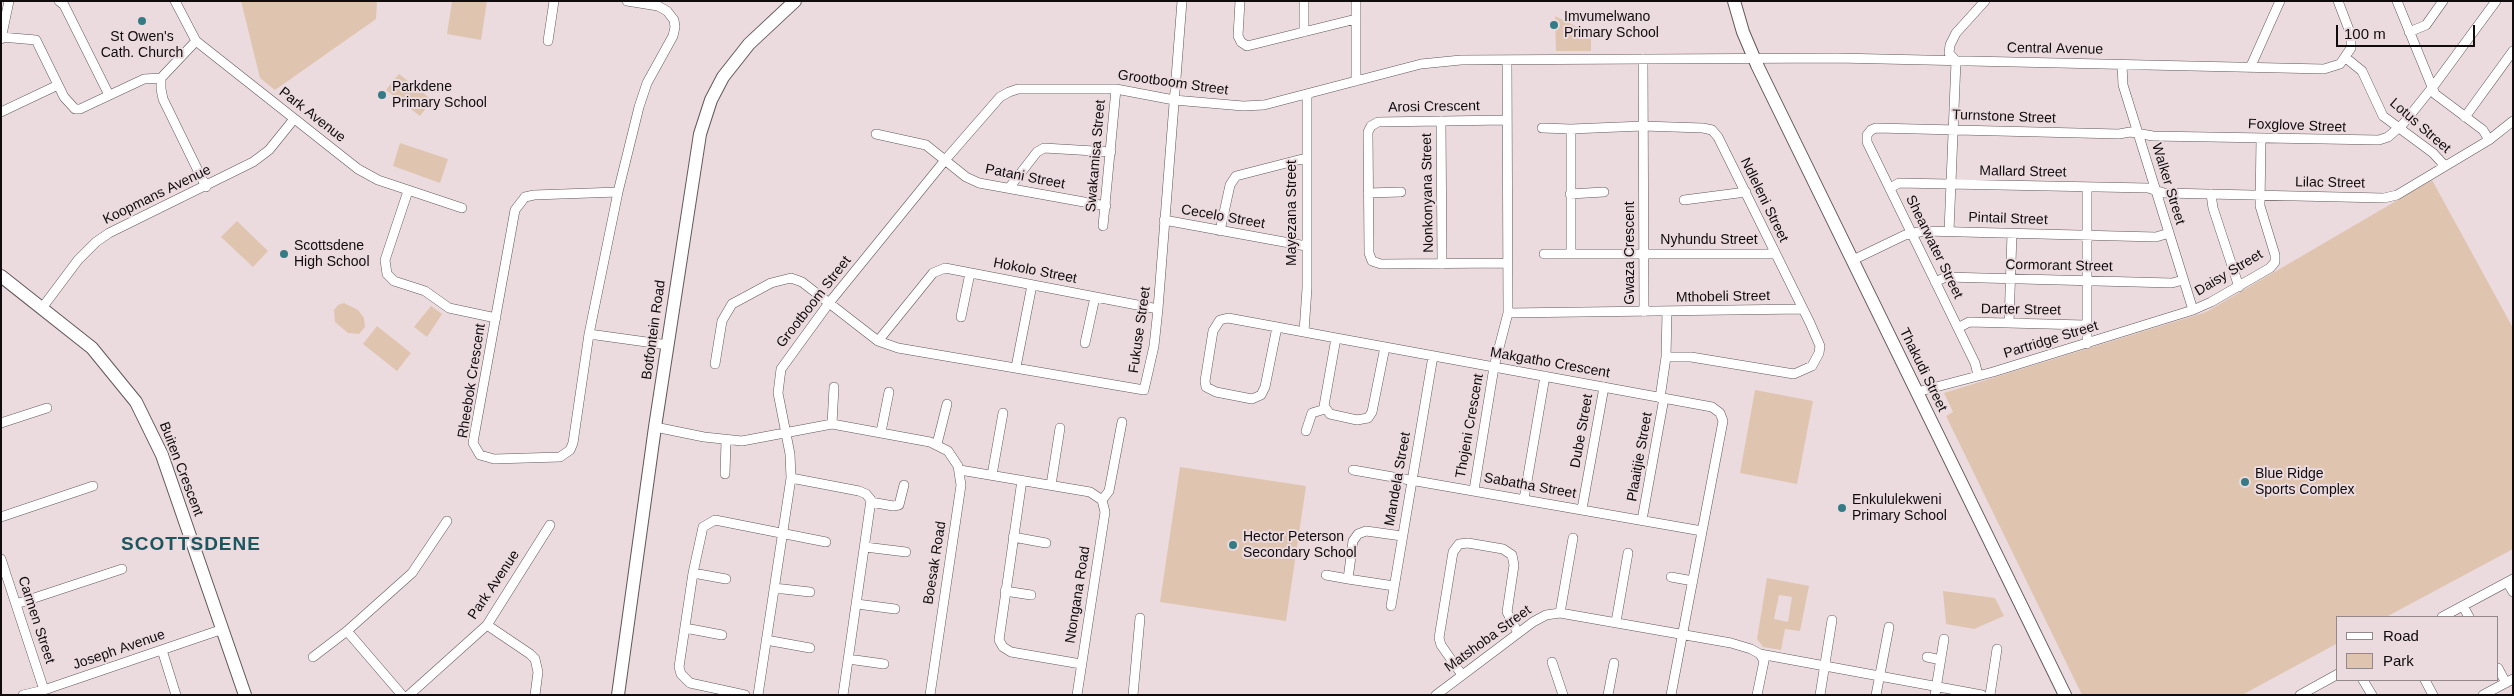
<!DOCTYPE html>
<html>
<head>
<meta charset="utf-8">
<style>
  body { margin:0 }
  #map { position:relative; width:2514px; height:696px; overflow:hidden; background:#ebdbdf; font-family:Arial,sans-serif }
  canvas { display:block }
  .frame { position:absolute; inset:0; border:2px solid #100b0d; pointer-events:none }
  .legend { position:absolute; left:2336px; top:616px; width:162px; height:65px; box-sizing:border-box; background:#ebdbdf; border:1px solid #93888b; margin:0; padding:6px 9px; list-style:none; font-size:15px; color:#100b0d }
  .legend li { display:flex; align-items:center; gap:10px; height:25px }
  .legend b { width:25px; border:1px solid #93888b }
  .scale { position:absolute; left:2336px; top:25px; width:139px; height:22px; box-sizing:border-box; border:2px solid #100b0d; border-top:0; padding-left:6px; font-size:15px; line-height:18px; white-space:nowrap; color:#100b0d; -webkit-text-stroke:4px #ebdbdf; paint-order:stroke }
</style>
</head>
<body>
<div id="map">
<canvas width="2514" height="696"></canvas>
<div class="frame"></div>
<ul class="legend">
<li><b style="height:6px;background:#fff"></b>Road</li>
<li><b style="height:14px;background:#dfc5af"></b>Park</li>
</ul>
<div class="scale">100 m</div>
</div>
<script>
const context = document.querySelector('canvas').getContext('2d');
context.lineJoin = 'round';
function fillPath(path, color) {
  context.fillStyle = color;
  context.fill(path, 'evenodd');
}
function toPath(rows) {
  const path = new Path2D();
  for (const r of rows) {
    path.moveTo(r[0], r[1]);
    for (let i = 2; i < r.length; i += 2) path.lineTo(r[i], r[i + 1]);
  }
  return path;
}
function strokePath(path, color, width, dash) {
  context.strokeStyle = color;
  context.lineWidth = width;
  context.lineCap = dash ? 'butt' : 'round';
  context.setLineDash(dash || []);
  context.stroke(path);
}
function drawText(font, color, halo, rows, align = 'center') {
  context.font = font + ' Arial,sans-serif';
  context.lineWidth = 4;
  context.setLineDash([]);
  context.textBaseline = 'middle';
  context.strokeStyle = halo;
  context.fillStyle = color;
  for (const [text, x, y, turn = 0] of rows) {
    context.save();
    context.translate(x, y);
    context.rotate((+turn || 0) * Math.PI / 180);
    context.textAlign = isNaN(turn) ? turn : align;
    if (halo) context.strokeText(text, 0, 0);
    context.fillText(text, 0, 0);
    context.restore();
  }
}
const green = toPath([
  [241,1,377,1,376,19,275,90,260,78],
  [452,1,487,1,481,40,447,34],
  [1555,16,1591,34,1591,51,1556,51],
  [399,74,432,100,420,116,386,90],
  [400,143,448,159,440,183,393,166],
  [2432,180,2513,328,2513,549,2386,617,2338,617,2338,643,2242,695,2082,695,1946,416,1953,412,1944,393,2206,312],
  [237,221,268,251,253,267,221,237],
  [344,303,358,310,364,318,365,327,359,334,348,333,335,322,334,310,338,305],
  [431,306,442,314,427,337,414,327],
  [377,326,411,353,397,371,363,344],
  [1755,390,1813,401,1797,484,1740,473],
  [1180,467,1306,486,1286,621,1160,602],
  [1767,578,1809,586,1800,631,1785,629,1781,650,1763,647,1757,639],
  [1779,595,1792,597,1788,622,1774,619],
  [1943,591,1995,598,2004,616,1974,629,1946,624]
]);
const street = toPath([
  [59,1,64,5,109,95],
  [175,1,196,41,358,169,378,180,462,208],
  [1240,1,1238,36,1241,42,1247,46,1356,19],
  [1304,1,1304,32],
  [1356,1,1356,81],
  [2397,1,2435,94,2483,130,2489,140,2513,121],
  [2409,32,2426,25,2443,1],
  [1,37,36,40,64,97,75,109,80,109,144,79,161,78],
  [1,39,9,1],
  [196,41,161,78,161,89,163,99,206,187],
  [548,41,554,1],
  [2346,58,2362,71,2383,116,2433,153,2445,166],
  [1643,59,1644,312],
  [2122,65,2123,85,2193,310],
  [2250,68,2280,1],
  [1,112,58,85],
  [2465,117,2513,51],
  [1506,120,1378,122,1371,126,1368,132,1369,253,1372,261,1381,264,1507,263],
  [1441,121,1442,264],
  [1542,128,1571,129],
  [876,134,926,145,966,177,979,183,1106,206],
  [1009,188,1037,152,1044,148,1111,152],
  [1890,188,1899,183,2148,188,2164,193,2384,198,2397,195,2489,140],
  [408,191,385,260,387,274,394,281,425,291,449,308,496,318],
  [618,192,534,195,525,197,515,210,474,437,473,443,480,455,494,459,560,457,570,450,573,443,589,334,618,192,639,107,647,83,673,36,675,27,674,20,667,11,658,6,627,1],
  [1368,193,1401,192],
  [1570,194,1604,192],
  [2211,194,2213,208,2239,287],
  [1684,200,1746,192],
  [1164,220,1306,246],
  [1103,226,1116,89],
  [1220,231,1230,185,1236,176,1306,158],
  [1949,231,1956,61,1949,53,1950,45,1956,33,1985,1],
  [1571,253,1571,129,1643,126,1703,128,1712,130,1718,137,1810,323,1820,346,1819,353,1812,366,1794,374,1691,357,1666,357],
  [1544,254,1775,254],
  [1853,260,1905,235,1924,231,2156,237,2169,233],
  [1935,282,1946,277,2172,283,2183,280],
  [42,308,78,260,96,242,109,233,253,162,269,150,294,119],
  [1508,313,1803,309],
  [961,317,970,273],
  [2009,323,2012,233],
  [1277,327,1265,387,1261,395,1252,399,1216,392,1206,387,1205,381,1213,331,1220,320,1228,318,1277,327,1304,332,1336,338,1712,407,1720,413,1723,421,1671,695],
  [1958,328,1969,322,2085,325],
  [1304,332,1307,288,1307,95],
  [589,334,668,345],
  [1336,338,1324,406,1330,414,1357,420,1368,418,1372,412,1385,347],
  [878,341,933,273,945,268,1158,309],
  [1085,343,1095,297],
  [2087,344,2087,187],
  [715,364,722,321,732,304,771,283,791,278,802,282,878,341,898,348,1144,390,1154,346,1158,309,1182,1],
  [1016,367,1032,285],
  [1978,375,1975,363,1867,142,1867,135,1871,130,1876,128,2119,134,2130,132,2153,136,2379,140,2388,137,2403,124,2435,84,2496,1],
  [1917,392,1993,372,2193,310,2211,302,2270,268,2275,262,2275,255,2260,206,2261,139],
  [1660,398,1666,357,1667,312],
  [1,423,47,408],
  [832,424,834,387],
  [655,427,704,437,742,441,832,424,930,442,948,451,958,466,961,485,930,695],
  [1306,431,1312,413,1325,409],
  [881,432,889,392],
  [937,444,947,404],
  [960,470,1090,492,1102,500,1105,512,1077,695],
  [1353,470,1702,531],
  [725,474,726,441],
  [992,475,1003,413],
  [791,478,859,491,866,494,871,500,843,695],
  [1022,480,999,640,1003,647,1011,652,1081,664],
  [1051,485,1060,428],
  [1474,490,1494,367,1508,313,1507,60],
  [1524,499,1545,376],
  [1102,500,1109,491,1122,422],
  [871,502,893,506,899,505,904,485],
  [1582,509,1604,387],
  [1,517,93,486],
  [1642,520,1664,398],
  [1013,537,1046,543],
  [865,547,906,552],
  [1,559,44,690],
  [693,573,726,579],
  [1326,575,1348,579],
  [1671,577,1693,581],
  [2507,582,2513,592],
  [1394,586,1348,579,1353,541,1358,534,1366,531,1402,536],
  [774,588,810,592],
  [1005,591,1031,595],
  [16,604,122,569],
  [857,604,895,609],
  [1391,606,1433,356],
  [2463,606,2469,617],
  [1560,613,1573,538],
  [2442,617,2513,579],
  [1616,622,1628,553],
  [487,625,530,654,535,659,538,672,535,695],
  [685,628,722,635],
  [347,631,402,695],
  [766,640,810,648],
  [162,650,176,695],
  [313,657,347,631,412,573,447,521],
  [1927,657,1941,660],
  [848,659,884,664],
  [1552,662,1563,695],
  [2498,668,2506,683],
  [1462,675,1441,645,1439,638,1453,552,1459,544,1468,543,1503,549,1512,555,1514,565,1507,612,1518,633],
  [2363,680,2372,695],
  [2425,680,2433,695],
  [23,695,44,690,223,629],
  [409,695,487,625,550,525],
  [745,695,690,683,681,674,679,667,693,573,703,527,715,520,826,542],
  [758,695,791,478,790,454,778,393,781,369,829,303,946,159,1000,97,1009,92,1018,89,1116,89,1174,100,1243,106,1264,105,1421,64,1461,60,1837,58,2324,69,2340,64,2351,48,2351,35,2338,1],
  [1133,695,1140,618],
  [1436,695,1533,622,1546,615,1560,613,1731,643,1751,649,1760,654,1982,695],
  [1608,695,1614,663],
  [1757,695,1764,661,1760,654],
  [1820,695,1832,620],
  [1876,695,1889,627],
  [1935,695,1944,639],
  [1990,695,1997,649],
  [2300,695,2338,674],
  [2483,695,2513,679]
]);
const secondary = toPath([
  [1734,1,1743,32,1757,65,2065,695],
  [1,276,92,348,136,402,162,455,245,695],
  [618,695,655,427,700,134,711,100,723,77,749,44,795,1]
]);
const markers = [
  [142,21,5,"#347b85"],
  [1554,25,5,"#347b85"],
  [382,95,5,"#347b85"],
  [284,254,5,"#347b85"],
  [2245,482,5,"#347b85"],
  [1842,508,5,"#347b85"],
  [1233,545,5,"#347b85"]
];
const poiNames = [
  ["Imvumelwano",1564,17],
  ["Primary School",1564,33],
  ["St Owen's",142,37,"center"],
  ["Cath. Church",142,53,"center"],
  ["Parkdene",392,87],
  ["Primary School",392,103],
  ["Scottsdene",294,246],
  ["High School",294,262],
  ["Blue Ridge",2255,474],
  ["Sports Complex",2255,490],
  ["Enkululekweni",1852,500],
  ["Primary School",1852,516],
  ["Hector Peterson",1243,537],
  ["Secondary School",1243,553]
];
const streetNames = [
  ["Central Avenue",2055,49,1],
  ["Grootboom Street",1173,83,8],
  ["Arosi Crescent",1434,107,-1],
  ["Park Avenue",312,115,38],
  ["Turnstone Street",2004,117,2],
  ["Foxglove Street",2297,126,2],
  ["Lotus Street",2420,126,41],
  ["Swakamisa Street",1096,156,-85],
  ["Mallard Street",2023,172,1],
  ["Patani Street",1025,177,11],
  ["Lilac Street",2330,183,1],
  ["Walker Street",2168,184,73],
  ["Nonkonyana Street",1428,193,-91],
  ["Koopmans Avenue",157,195,-26],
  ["Ndleleni Street",1764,200,64],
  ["Mayezana Street",1292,213,-90],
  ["Cecelo Street",1223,217,10],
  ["Pintail Street",2008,219,2],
  ["Nyhundu Street",1709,240],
  ["Shearwater Street",1934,247,64],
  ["Gwaza Crescent",1630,253,-90],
  ["Cormorant Street",2059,266,1],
  ["Hokolo Street",1035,271,11],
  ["Daisy Street",2229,273,-31],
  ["Mthobeli Street",1723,297,-1],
  ["Grootboom Street",814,302,-52],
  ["Darter Street",2021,310,1],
  ["Botfontein Road",654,330,-82],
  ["Fukuse Street",1140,330,-82],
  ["Partridge Street",2051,340,-17],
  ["Makgatho Crescent",1550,363,10],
  ["Thakudi Street",1923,370,64],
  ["Rheebok Crescent",472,381,-81],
  ["Thojeni Crescent",1470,426,-80],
  ["Dube Street",1582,431,-80],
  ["Plaaitjie Street",1640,457,-80],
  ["Buiten Crescent",181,469,69],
  ["Mandela Street",1398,479,-80],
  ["Sabatha Street",1530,486,10],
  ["Boesak Road",935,563,-81],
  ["Park Avenue",494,585,-56],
  ["Ntongana Road",1078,595,-81],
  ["Carmen Street",36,620,72],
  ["Matshoba Street",1488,639,-36],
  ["Joseph Avenue",119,650,-19]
];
const districtNames = [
  ["SCOTTSDENE",191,545]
];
fillPath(green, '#dfc5af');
strokePath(street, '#635659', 10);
strokePath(secondary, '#635659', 14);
strokePath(street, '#fff', 9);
strokePath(secondary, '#fff', 12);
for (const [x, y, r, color] of markers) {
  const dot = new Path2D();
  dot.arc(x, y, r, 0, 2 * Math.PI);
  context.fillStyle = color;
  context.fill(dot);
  strokePath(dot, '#ebdbdf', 2);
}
drawText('14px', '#100b0d', '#ebdbdf', poiNames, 'left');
drawText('14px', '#100b0d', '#ebdbdf', streetNames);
context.letterSpacing = '1px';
drawText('bold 19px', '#1c565e', '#ebdbdf', districtNames);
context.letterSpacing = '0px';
</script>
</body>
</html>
